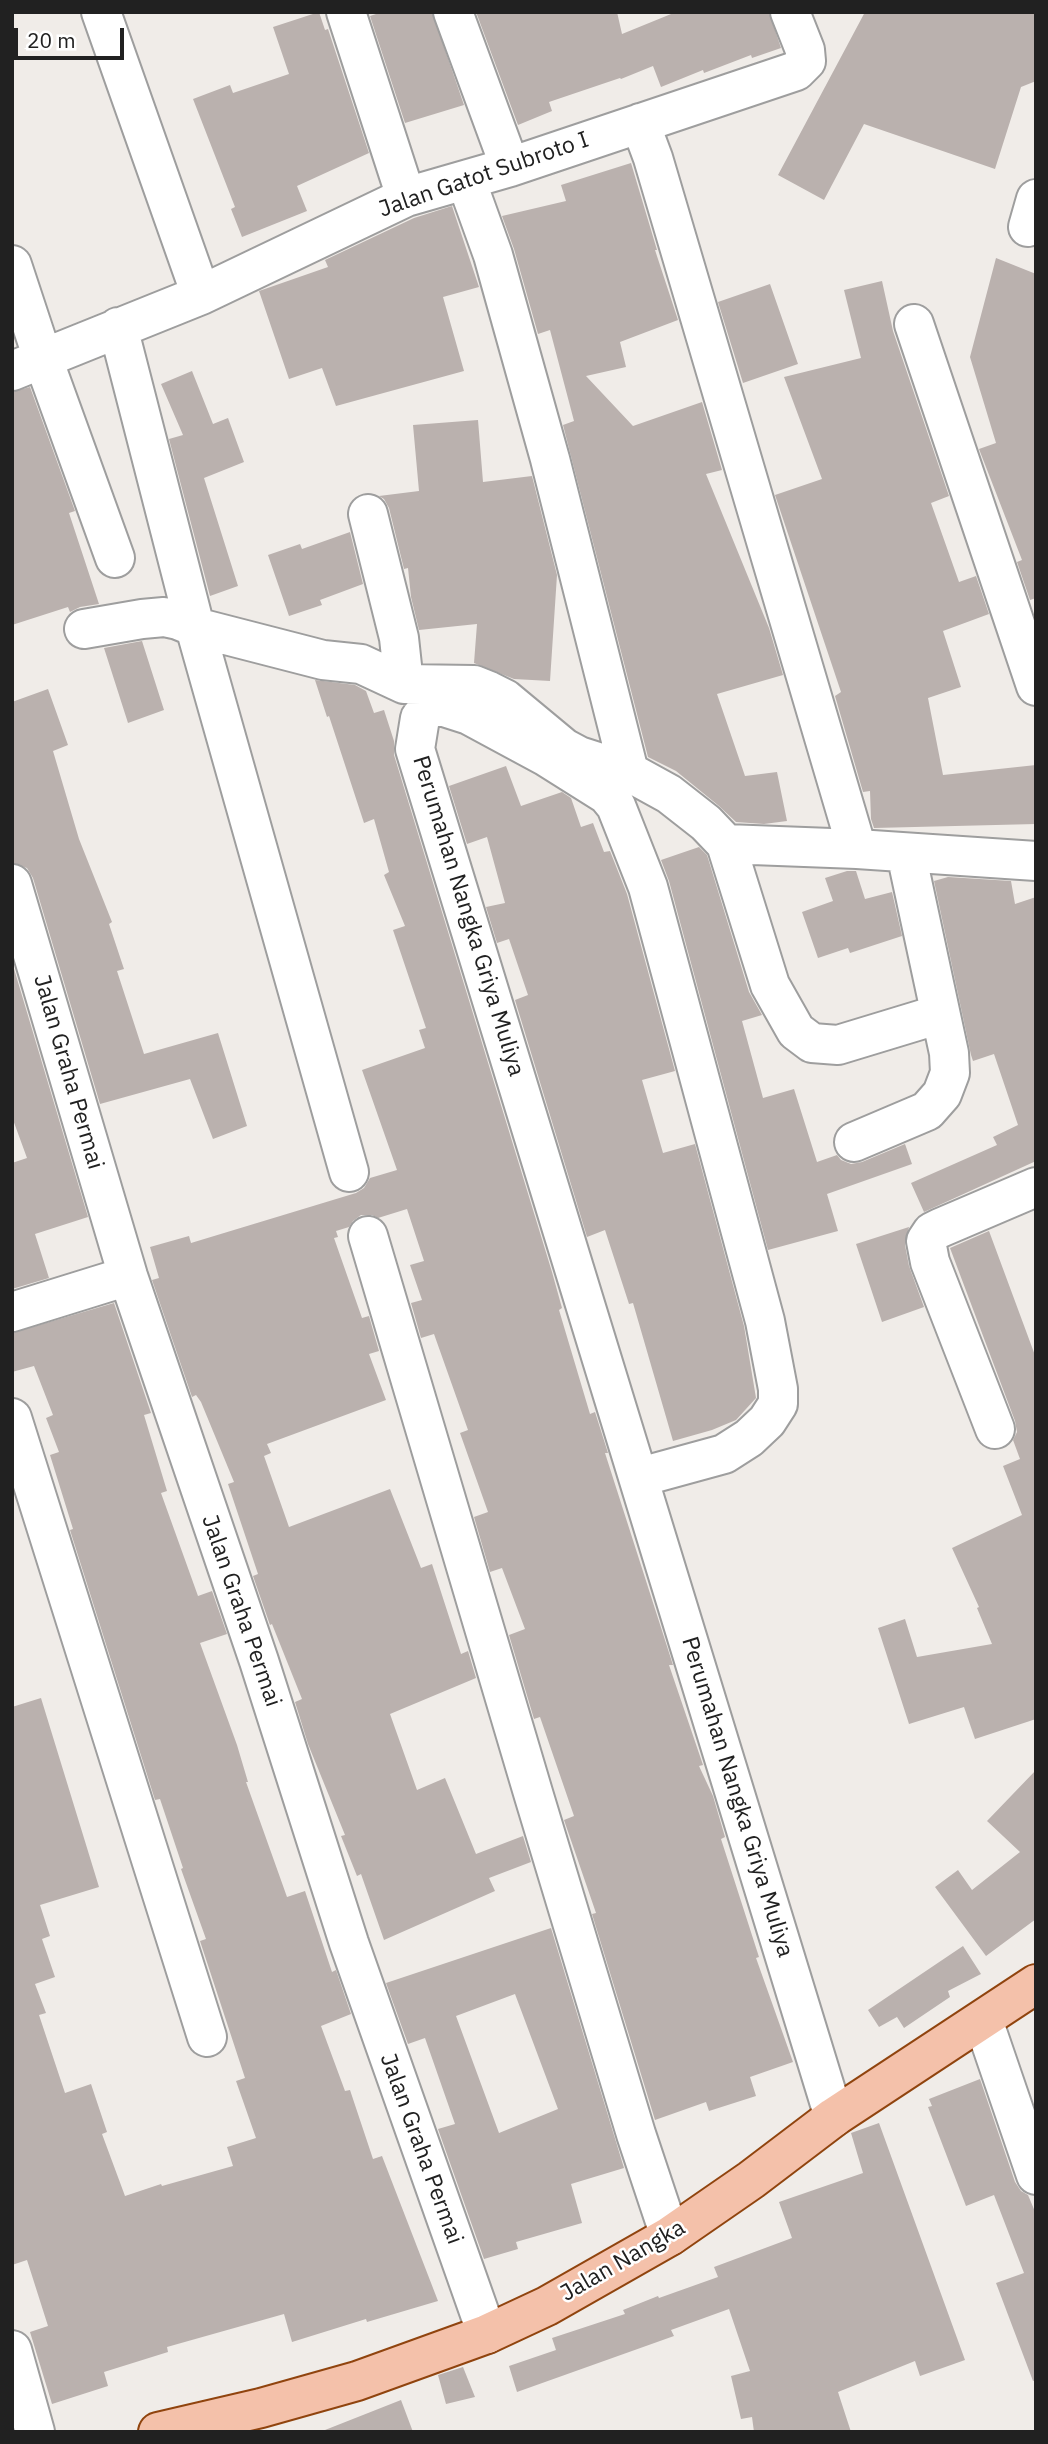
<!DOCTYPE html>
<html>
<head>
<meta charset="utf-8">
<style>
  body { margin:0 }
  #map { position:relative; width:1048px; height:2444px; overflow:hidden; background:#f0ece8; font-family:"IBM Plex Sans",sans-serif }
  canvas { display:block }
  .frame { position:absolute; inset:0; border:14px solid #212121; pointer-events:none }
  .scale { position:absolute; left:14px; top:28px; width:110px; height:32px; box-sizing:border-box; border:4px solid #212121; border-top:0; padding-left:9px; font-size:21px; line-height:24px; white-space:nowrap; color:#212121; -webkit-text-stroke:5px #fff; paint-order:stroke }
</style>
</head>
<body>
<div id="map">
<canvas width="1048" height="2444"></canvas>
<div class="frame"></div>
<div class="scale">20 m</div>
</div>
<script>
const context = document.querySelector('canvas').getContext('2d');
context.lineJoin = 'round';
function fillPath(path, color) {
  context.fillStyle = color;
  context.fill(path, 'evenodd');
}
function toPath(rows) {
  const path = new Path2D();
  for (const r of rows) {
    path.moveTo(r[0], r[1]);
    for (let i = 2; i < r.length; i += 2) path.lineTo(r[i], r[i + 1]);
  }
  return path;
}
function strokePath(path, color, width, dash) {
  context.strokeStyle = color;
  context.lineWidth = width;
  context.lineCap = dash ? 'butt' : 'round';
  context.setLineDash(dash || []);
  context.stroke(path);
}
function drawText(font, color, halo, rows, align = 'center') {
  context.font = font + ' "IBM Plex Sans",sans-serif';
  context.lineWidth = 5;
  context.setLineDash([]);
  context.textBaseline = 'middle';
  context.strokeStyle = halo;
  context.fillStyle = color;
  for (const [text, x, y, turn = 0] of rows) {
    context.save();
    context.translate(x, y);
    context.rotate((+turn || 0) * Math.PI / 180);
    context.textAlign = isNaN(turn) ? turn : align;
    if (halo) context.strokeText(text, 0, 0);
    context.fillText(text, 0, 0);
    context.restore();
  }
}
const building = toPath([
  [319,12,325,30,328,29,369,153,297,186,307,211,242,237,231,209,235,207,193,99,230,85,233,93,289,74,273,27],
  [382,12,432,12,464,105,405,123,370,16],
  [476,12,617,12,622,34,676,12,769,12,781,48,752,58,751,55,704,73,703,70,661,87,653,66,621,79,620,78,549,102,552,111,518,125],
  [865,12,1036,12,1036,81,1021,87,995,169,864,124,824,200,778,175],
  [631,163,657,250,655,250,678,320,620,342,626,367,586,376,633,426,702,402,722,470,706,474,769,628,783,675,717,694,745,776,777,772,787,821,764,824,736,822,719,806,676,771,648,757,563,425,574,421,550,330,538,334,514,249,502,216,566,201,561,185],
  [452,206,479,287,443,297,464,371,336,406,322,368,289,379,259,291,328,267,325,260,414,218],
  [996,258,1036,274,1036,598,1030,600,1017,562,1022,560,979,449,996,443,970,357],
  [882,281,893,331,949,496,931,503,959,582,976,576,989,614,943,631,961,687,928,698,943,775,1036,765,1036,824,874,828,871,819,870,791,863,792,835,696,841,692,775,495,822,479,784,377,861,358,844,290],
  [770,284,798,364,743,383,718,302],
  [192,371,213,424,228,418,244,462,204,478,238,586,210,596,169,439,183,435,161,384],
  [30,387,75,511,69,513,99,604,80,607,70,612,68,607,12,625,12,392],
  [478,420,483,482,532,476,557,575,550,681,514,679,474,663,477,624,419,630,411,597,408,568,404,569,389,508,384,499,379,496,419,491,413,425],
  [350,532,363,584,320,600,322,605,289,616,268,555,300,544,302,549],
  [142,641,164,710,128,723,104,648],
  [315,680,355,685,366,691,374,713,384,710,394,741,394,755,552,1272,562,1308,559,1310,590,1414,595,1412,608,1453,605,1453,673,1665,669,1665,703,1765,699,1766,713,1796,725,1837,721,1839,759,1957,756,1958,793,2062,750,2077,756,2096,709,2111,706,2102,655,2120,592,1914,596,1913,564,1820,574,1816,540,1717,534,1719,509,1635,525,1629,502,1568,490,1572,474,1517,488,1512,460,1433,468,1430,434,1334,421,1338,411,1303,422,1300,410,1265,424,1261,407,1209,378,1218,372,1215,361,1215,353,1221,349,1227,336,1231,338,1237,334,1238,362,1318,369,1316,379,1351,369,1354,386,1400,267,1444,271,1453,264,1456,289,1527,390,1489,421,1568,432,1564,461,1654,468,1651,476,1678,390,1714,417,1790,445,1778,476,1854,523,1836,531,1862,489,1878,495,1891,384,1940,361,1874,357,1876,341,1836,345,1835,308,1744,295,1702,302,1699,272,1624,270,1625,253,1576,258,1574,228,1484,234,1482,201,1402,196,1395,192,1397,152,1280,159,1278,150,1247,189,1236,191,1243,356,1193,364,1188,370,1178,397,1170,362,1070,425,1048,419,1030,426,1028,393,930,405,926,384,875,389,872,374,819,364,823,329,716,327,717],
  [48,689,68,745,53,751,79,839,112,922,109,924,124,969,117,971,144,1054,218,1033,247,1126,213,1139,190,1079,100,1104,33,878,27,868,12,863,12,702],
  [506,766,521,806,562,792,571,798,581,827,593,823,604,852,610,851,627,894,675,1071,642,1080,663,1153,695,1144,744,1326,756,1398,736,1420,712,1430,673,1441,633,1303,629,1304,605,1230,587,1237,515,1000,528,995,509,939,497,943,486,907,505,903,487,837,467,844,449,786],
  [699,847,707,855,749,992,762,1015,742,1021,763,1098,794,1089,817,1162,837,1155,841,1160,851,1164,862,1162,905,1144,912,1164,827,1194,838,1231,768,1250,669,881,661,860],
  [847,871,856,871,865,899,892,892,902,936,850,953,848,948,818,958,802,912,833,901,825,878],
  [948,877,1011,881,1015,904,1036,897,1036,1161,924,1212,911,1183,997,1145,993,1137,1018,1125,994,1054,973,1061,971,1055,934,881],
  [12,962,88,1217,35,1234,49,1278,12,1289,12,1163,27,1158,12,1117],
  [909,1227,905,1245,909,1266,924,1307,882,1322,856,1244],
  [989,1231,1036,1358,1036,1719,975,1739,964,1707,909,1724,878,1628,905,1619,917,1657,992,1644,977,1608,979,1607,952,1548,1022,1515,1003,1466,1020,1459,1013,1440,1017,1432,1015,1421,950,1248],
  [114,1303,151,1413,144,1415,167,1491,161,1493,198,1596,212,1591,227,1634,200,1643,237,1745,248,1782,246,1782,287,1897,305,1891,332,1972,336,1970,351,2014,321,2026,345,2091,350,2090,373,2159,382,2156,438,2301,367,2322,366,2319,292,2342,284,2314,167,2347,168,2352,104,2372,108,2386,52,2404,30,2332,48,2326,27,2260,12,2265,12,1707,41,1698,99,1887,40,1905,50,1936,42,1939,55,1977,35,1984,46,2013,39,2015,65,2093,91,2084,107,2132,102,2134,125,2196,161,2184,162,2186,233,2166,227,2147,256,2138,236,2081,245,2078,200,1941,206,1939,181,1869,183,1868,160,1799,155,1800,70,1530,73,1529,50,1455,59,1452,46,1418,53,1415,34,1366,12,1372,12,1333],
  [1036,1770,1036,1919,986,1956,935,1887,958,1870,972,1890,1020,1852,987,1821],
  [551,1928,624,2168,571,2184,582,2223,516,2242,518,2249,484,2259,438,2129,455,2124,425,2038,408,2044,386,1983],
  [515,1994,558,2109,499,2133,456,2016],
  [963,1946,981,1974,948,1991,950,1997,904,2028,897,2017,879,2027,868,2010],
  [980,2079,1015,2182,1021,2191,1028,2195,1036,2214,1036,2380,1033,2381,996,2283,1024,2273,994,2195,966,2206,928,2107,932,2106,929,2099],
  [879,2123,965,2360,920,2376,915,2361,838,2392,851,2432,754,2432,752,2417,741,2419,731,2376,750,2371,729,2309,671,2330,674,2336,517,2392,509,2366,556,2350,552,2338,625,2314,623,2310,658,2296,659,2298,718,2277,714,2267,792,2238,779,2202,863,2173,851,2133],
  [463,2367,475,2397,446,2404,438,2375],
  [401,2400,413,2432,325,2432,325,2430]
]);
const minor = toPath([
  [101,12,201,295],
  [346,12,406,197],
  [453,12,510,167],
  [640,123,653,158,857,849],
  [466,180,493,255,550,459,629,772],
  [1028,227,1036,199],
  [12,265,43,359,115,558],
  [914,324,1036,686],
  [118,327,195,627,349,1172],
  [12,371,201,295,406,197,510,167,796,71,806,61,805,50,790,12],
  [368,514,399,638,404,684],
  [84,629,142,619,164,617,178,620,195,627,323,660,361,664,404,684,474,685,489,691,505,699,564,748,579,756,629,772,669,794,706,823,726,844,770,985,796,1031,812,1043,838,1045,940,1014],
  [726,844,857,849,1036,861],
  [12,884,128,1276,259,1661,349,1943,487,2334],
  [854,1142,927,1111,942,1094,950,1073,949,1053,906,853],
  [368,1236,534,1796,636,2134,670,2236],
  [12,1312,128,1276],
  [12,1418,207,2037],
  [995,1429,930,1262,926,1241,932,1232,940,1228,1036,1187],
  [640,1477,724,1454,749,1438,767,1421,778,1404,778,1389,765,1321,648,887,616,806,607,795,545,756,469,715,444,707,433,707,427,710,420,718,415,749,834,2117],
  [983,2020,1036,2175],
  [12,2350,35,2432]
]);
const major = toPath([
  [158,2432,261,2408,357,2381,487,2334,547,2306,670,2236,751,2180,834,2117,1036,1984]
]);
const streetNames = [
  ["Jalan Gatot Subroto I",484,175,-19],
  ["Perumahan Nangka Griya Muliya",468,916,73],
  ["Jalan Graha Permai",68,1072,74],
  ["Jalan Graha Permai",241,1611,71],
  ["Perumahan Nangka Griya Muliya",737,1797,73],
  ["Jalan Graha Permai",421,2149,70],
  ["Jalan Nangka",623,2261,-30]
];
fillPath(building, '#bab1ae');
strokePath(minor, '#9e9e9e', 42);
strokePath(major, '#90440e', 42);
strokePath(minor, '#fff', 38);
strokePath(major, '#f4c1aa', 38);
drawText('23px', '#212121', '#fff', streetNames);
</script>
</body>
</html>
